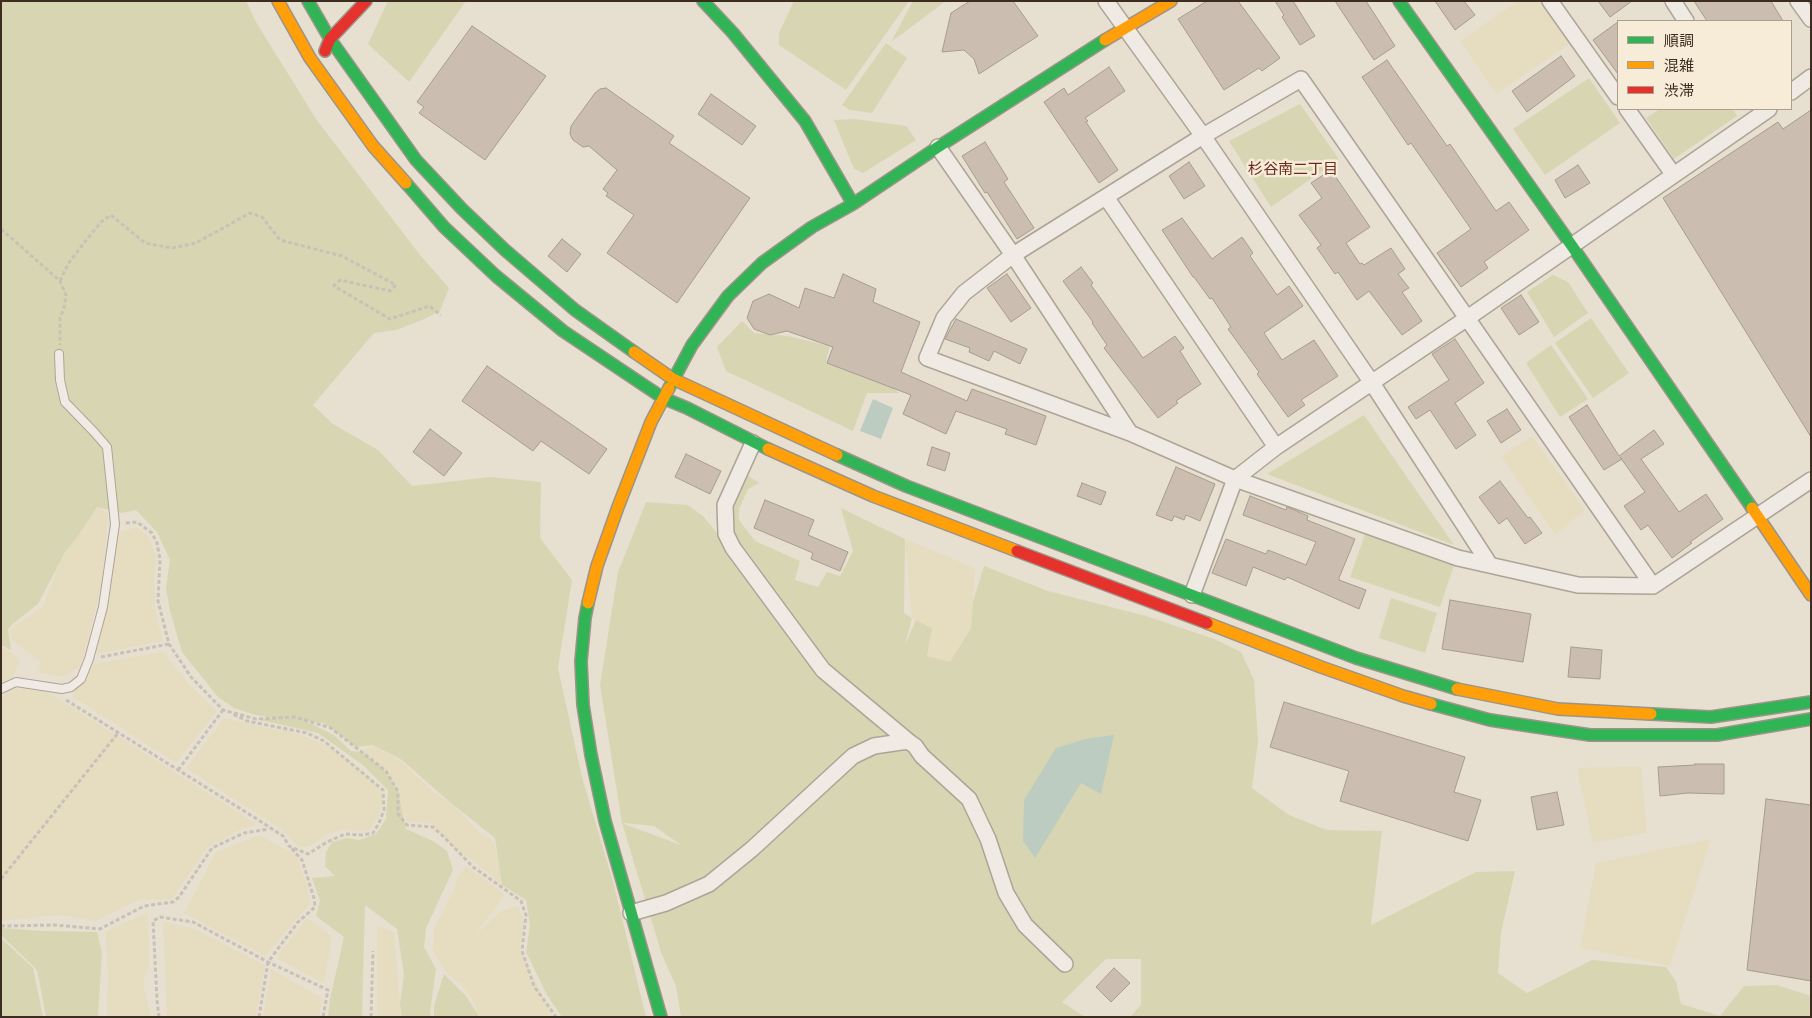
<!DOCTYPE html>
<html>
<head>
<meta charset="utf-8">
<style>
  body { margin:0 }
  #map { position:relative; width:1812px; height:1018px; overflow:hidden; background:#e7dfd0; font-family:"Crimson Pro","Noto Sans JP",serif }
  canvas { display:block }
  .frame { position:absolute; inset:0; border:2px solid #3d2c20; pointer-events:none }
  .legend { position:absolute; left:1617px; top:20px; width:175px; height:90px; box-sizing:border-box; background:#f7ecd8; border:1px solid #ad9f8e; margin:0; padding:6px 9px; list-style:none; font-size:15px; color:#3d2c20 }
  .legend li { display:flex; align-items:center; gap:10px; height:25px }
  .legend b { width:25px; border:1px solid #ad9f8e }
</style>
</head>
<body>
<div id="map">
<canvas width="1812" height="1018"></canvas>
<div class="frame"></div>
<ul class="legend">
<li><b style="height:6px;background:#30b455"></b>順調</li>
<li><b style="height:6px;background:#ff9f0a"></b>混雑</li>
<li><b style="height:6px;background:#e5322d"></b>渋滞</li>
</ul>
</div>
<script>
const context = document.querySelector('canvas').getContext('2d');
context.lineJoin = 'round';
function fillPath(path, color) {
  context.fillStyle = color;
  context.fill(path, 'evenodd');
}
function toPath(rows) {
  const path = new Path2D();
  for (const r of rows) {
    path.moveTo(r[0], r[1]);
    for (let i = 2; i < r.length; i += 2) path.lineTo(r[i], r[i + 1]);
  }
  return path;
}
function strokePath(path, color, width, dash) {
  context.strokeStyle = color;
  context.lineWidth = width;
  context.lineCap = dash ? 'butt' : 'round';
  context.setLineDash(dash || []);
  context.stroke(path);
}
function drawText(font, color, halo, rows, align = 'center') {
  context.font = font + ' "Crimson Pro","Noto Sans JP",serif';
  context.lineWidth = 5;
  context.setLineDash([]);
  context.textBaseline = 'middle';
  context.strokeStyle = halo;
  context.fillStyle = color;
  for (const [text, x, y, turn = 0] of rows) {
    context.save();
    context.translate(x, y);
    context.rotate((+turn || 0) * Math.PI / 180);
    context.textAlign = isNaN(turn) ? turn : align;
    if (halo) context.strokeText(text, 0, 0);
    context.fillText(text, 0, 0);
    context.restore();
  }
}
const farmland = toPath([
  [1518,1,1542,1,1571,43,1496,94,1460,41],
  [1532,436,1585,510,1555,535,1501,456],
  [97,507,108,513,105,553,101,588,81,665,64,677,39,673,40,661,12,640,10,630,43,606,60,561],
  [137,527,149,537,157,559,154,578,156,615,163,641,97,654,113,563,115,533],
  [905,539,975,568,971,628,950,662,926,656,932,628,912,618],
  [1,647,8,650,20,661,13,677,1,683],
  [163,652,189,684,217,711,176,763,73,697,76,688,86,678,92,664],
  [33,688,51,694,257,824,240,830,208,847,171,900,140,899,96,921,59,915,1,921,1,697,13,689],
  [224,718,273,729,291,731,326,745,348,760,370,777,383,796,381,810,370,831,342,829,325,836,308,847,299,847,281,829,186,768],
  [373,745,401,761,432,791,452,804,479,832,493,841,498,857,502,885,475,862,453,847,432,824,407,821,386,771,362,752],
  [1641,766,1647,833,1593,843,1577,768],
  [259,835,296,855,306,882,310,904,265,956,184,913,216,852],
  [1711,839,1670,966,1580,948,1596,863],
  [467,866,505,895,474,936,501,911,518,906,524,921,520,951,553,1017,478,1017,475,1003,461,984,448,974,433,952,434,929,454,890,458,876],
  [148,912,149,965,143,983,151,1017,107,1017,108,971,105,932],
  [307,918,332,936,324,983,276,958],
  [163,921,197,930,265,965,256,1017,167,1017],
  [377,926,394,932,401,1017,377,1017],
  [271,969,322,998,319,1017,263,1017]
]);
const green = toPath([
  [1,1,246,1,256,22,316,119,420,255,449,288,440,311,422,320,396,330,374,333,313,405,333,424,378,450,412,486,490,477,541,482,540,538,572,580,558,668,582,777,614,885,646,1017,562,1017,547,995,526,952,530,925,526,900,502,885,495,838,445,798,402,760,373,745,356,747,324,723,305,721,334,735,351,751,362,752,384,770,398,792,406,829,433,841,447,851,453,870,426,928,424,947,436,969,430,1012,431,1017,402,1017,400,1005,404,974,397,929,365,905,362,1017,328,1017,330,999,344,937,316,916,320,901,312,878,335,876,325,866,326,852,332,842,347,838,359,840,376,834,386,819,388,790,364,766,318,733,256,719,276,718,255,715,234,708,218,697,182,652,170,611,166,588,170,560,157,532,136,510,121,513,97,507,78,536,64,554,38,604,14,623,8,629,11,650,1,645],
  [388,1,466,1,409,82,368,44],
  [794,1,909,1,846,90,779,45,779,33],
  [913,1,946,1,891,42],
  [886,43,907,58,872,113,850,110,842,105],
  [1589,78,1620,123,1545,175,1513,129],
  [1300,104,1339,159,1271,207,1229,141],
  [1660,109,1733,109,1737,116,1674,159,1646,118],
  [855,119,906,126,916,140,863,173,854,169,834,120],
  [1553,275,1568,282,1588,313,1554,337,1527,292],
  [1591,318,1629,373,1593,398,1555,343],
  [742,321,754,333,788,336,830,346,826,362,892,387,899,393,867,393,853,431,726,371,717,347],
  [1551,345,1588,399,1560,417,1526,363],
  [1364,415,1454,545,1267,474],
  [746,474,759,483,748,489,739,509,739,520,755,541,800,561,795,580,818,587,827,572,840,576,853,551,841,508,905,539,904,613,912,618,905,645,916,620,932,628,927,656,950,662,971,628,973,602,984,566,1048,591,1146,616,1214,639,1241,652,1254,680,1258,741,1252,788,1289,815,1327,830,1382,831,1371,925,1476,872,1515,871,1501,933,1498,973,1527,993,1592,960,1666,967,1676,981,1681,1004,1720,1016,1744,986,1777,985,1811,996,1811,1017,1130,1017,1141,1005,1141,959,1106,959,1062,1002,1085,1017,681,1017,676,986,662,955,622,823,600,685,618,572,646,502,688,505,703,516,775,604,749,554,733,538,726,519],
  [890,728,910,746,886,748,889,744],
  [624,823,654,826,681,845,624,824],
  [1365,534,1454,565,1440,607,1350,577],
  [1391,598,1437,613,1425,653,1379,638],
  [1,928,44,931,97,932,102,953,98,1017,46,1017,37,970,1,935],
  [1,938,33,968,43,1017,1,1017],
  [444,974,466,996,477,1013,478,1017,434,1017,434,1006]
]);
const water = toPath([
  [873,399,893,408,881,439,860,431],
  [1114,735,1101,794,1081,783,1035,858,1023,841,1024,800,1056,748,1085,739]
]);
const building = toPath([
  [970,1,1013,1,1038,36,979,74,974,59,964,50,942,52,951,13,970,1],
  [1207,1,1238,1,1280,58,1262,71,1259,68,1224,90,1178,19,1207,1],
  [1275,1,1293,1,1315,36,1300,45,1282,17,1284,15,1275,1],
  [1335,1,1366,1,1395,46,1374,60,1335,1],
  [1435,1,1464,1,1475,15,1455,30,1435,1],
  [1598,1,1632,1,1610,17,1598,1],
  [1694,1,1771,1,1783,21,1707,21,1694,1],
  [1618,22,1618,74,1593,40,1618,22],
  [472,26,546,76,485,160,419,113,424,107,417,102,472,26],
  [1561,56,1575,76,1527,112,1512,91,1561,56],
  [1387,60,1447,146,1450,144,1496,211,1509,202,1529,230,1484,262,1488,268,1461,287,1437,253,1471,229,1411,143,1408,145,1362,77,1387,60],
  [1109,67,1125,91,1085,118,1088,121,1086,122,1118,170,1099,183,1044,102,1064,88,1068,95,1109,67],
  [606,88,674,136,669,143,750,198,677,303,607,253,634,215,606,196,608,193,603,189,617,170,589,146,583,147,573,140,570,134,571,126,595,93,600,89,606,88],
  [711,94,756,126,742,145,698,114,711,94],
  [1811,110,1811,437,1663,198,1778,122,1783,129,1811,110],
  [985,142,1008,179,1004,182,1034,228,1017,239,987,192,985,193,962,156,985,142],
  [1189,162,1205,186,1184,199,1169,176,1189,162],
  [1578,165,1590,183,1565,198,1555,180,1578,165],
  [1331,170,1370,227,1346,243,1360,264,1362,263,1364,265,1391,248,1405,269,1398,274,1409,288,1402,292,1422,321,1402,335,1369,291,1357,300,1338,272,1335,274,1317,248,1321,245,1299,215,1322,198,1311,183,1331,170],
  [1182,218,1212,259,1242,237,1253,253,1250,256,1277,295,1289,286,1303,306,1264,333,1282,360,1314,340,1338,376,1301,400,1305,405,1288,417,1257,374,1259,372,1228,329,1231,327,1212,298,1210,299,1194,277,1193,277,1162,230,1182,218],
  [562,239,581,254,567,272,548,256,562,239],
  [1081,267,1093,283,1091,285,1143,358,1175,336,1184,348,1180,351,1201,384,1176,401,1178,403,1158,418,1104,348,1107,345,1092,323,1093,322,1063,281,1081,267],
  [843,274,876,289,873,302,920,322,901,372,967,401,972,389,1046,416,1036,445,1005,434,1007,429,956,411,946,434,903,414,911,395,827,363,833,347,787,331,770,335,754,329,747,318,753,301,769,294,799,308,805,288,834,298,843,274],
  [1007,274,1031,308,1011,322,987,288,1007,274],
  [1521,295,1539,322,1519,335,1501,308,1521,295],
  [956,319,1027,349,1020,364,994,351,989,361,969,352,970,348,945,339,956,319],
  [1455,339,1484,383,1455,403,1476,435,1456,449,1430,410,1416,419,1408,407,1449,380,1432,354,1455,339],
  [487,366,607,449,589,474,541,441,533,451,462,401,487,366],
  [1587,405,1619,456,1654,430,1664,444,1641,459,1679,512,1706,494,1723,519,1690,542,1692,543,1672,558,1648,525,1641,530,1624,506,1645,492,1620,457,1622,459,1604,470,1569,417,1587,405],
  [1507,409,1521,430,1501,443,1487,421,1507,409],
  [430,429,462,453,444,476,413,452,430,429],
  [932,447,950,453,945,471,927,465,932,447],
  [686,454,721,471,710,494,675,477,686,454],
  [1176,467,1215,484,1200,521,1186,515,1184,520,1174,516,1172,521,1156,515,1176,467],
  [1500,481,1528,518,1530,517,1542,533,1525,544,1507,518,1499,524,1479,497,1500,481],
  [1082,483,1106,492,1101,505,1077,496,1082,483],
  [1250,496,1286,510,1287,507,1308,516,1307,520,1355,539,1339,578,1339,580,1366,590,1359,609,1287,577,1285,580,1253,567,1246,586,1212,573,1226,539,1266,554,1268,550,1306,565,1316,542,1243,515,1250,496],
  [765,500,814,520,808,535,848,552,840,571,811,559,813,553,754,528,765,500],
  [1450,600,1531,614,1523,662,1442,649,1450,600],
  [1571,647,1602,650,1600,679,1568,677,1571,647],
  [1284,702,1465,757,1454,792,1481,800,1468,841,1340,801,1349,771,1270,747,1284,702],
  [1695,764,1724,764,1724,794,1688,793,1660,796,1658,767,1695,765,1695,764],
  [1557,792,1564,825,1537,830,1531,797,1557,792],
  [1766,799,1811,805,1811,981,1747,970,1766,799],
  [1114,968,1130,983,1111,1002,1096,987,1114,968]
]);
const path = toPath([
  [1,229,60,281,66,295,64,308,60,318,60,345],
  [60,281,68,264,84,243,101,222,111,215,145,243,172,248,196,243,250,213,262,217,280,240,342,256,396,285,390,291,340,280,334,286,390,319,429,306,441,315],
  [126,523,137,522,152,533,157,543,160,559,158,601,169,644,191,677,223,710,256,719,295,717,331,728,386,771,398,792,398,814,407,825,433,827,445,838,473,867,521,901,526,915,522,951,534,986,556,1017],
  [101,657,169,644],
  [66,700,260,821,283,836,289,846,308,854,327,842,345,834,362,835,373,833,379,823,384,810,383,790,324,741,307,733,247,721,233,714],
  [178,770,223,710,225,711],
  [1,879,118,733],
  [1,926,55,925,100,929,144,906,173,902,179,897,212,848,244,833,269,829],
  [159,1017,157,1000,153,921,160,917,193,922,268,962,328,990,323,1017],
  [259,1017,268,962,298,922,315,907,314,898,302,860,290,847],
  [371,1017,373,951]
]);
const lane = toPath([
  [1,689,16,682,62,689,71,687,81,679,89,659,103,607,115,524,107,447,94,432,65,402,60,380,59,354]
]);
const street = toPath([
  [1106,1,1203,136,1372,383,1490,565],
  [1550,1,1618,97],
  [1673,1,1686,21],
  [1798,1,1811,19],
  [1791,92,1811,77],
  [1627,109,1673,174],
  [938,147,1013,255,1130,433],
  [1106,197,1276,447],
  [753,443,725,505,726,534,733,548,823,670,908,741],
  [1653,586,1301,79,1203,136,1013,255,964,293,944,318,927,358,1130,433,1235,479,1458,558,1578,585,1653,586,1811,480],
  [1192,595,1235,479,1276,447,1466,319,1769,109],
  [631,913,666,903,709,884,752,849,853,756,874,746,908,741,915,746,922,756,969,799,988,839,1006,893,1025,925,1065,964]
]);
const fast = toPath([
  [308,1,330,39,416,160,462,209,505,250,575,310,634,352],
  [703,1,733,33,805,121,853,204],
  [1399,1,1572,246,1752,508],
  [406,183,444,227,496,276,563,331,663,398,687,408,768,449],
  [669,388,692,345,728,296,762,263,812,227,853,204,938,147,1105,40],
  [837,455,906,486,1356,658,1457,689],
  [588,603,585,618,581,661,583,705,591,755,605,821,661,1017],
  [1431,704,1490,720,1590,735,1717,735,1811,719],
  [1651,714,1711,717,1811,702]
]);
const slow = toPath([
  [278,1,310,58,373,146,406,183],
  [1105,40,1171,1],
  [634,352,673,379,837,455],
  [768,449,873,496,1017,551],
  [1752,508,1811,595],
  [588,603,597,566,618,507,651,422,669,388],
  [1207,623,1321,667,1403,696,1431,704],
  [1457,689,1558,709,1651,714]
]);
const jam = toPath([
  [325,51,330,39,366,1],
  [1017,551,1207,623]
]);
const neighbourhoodNames = [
  ["杉谷南二丁目",1293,169]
];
fillPath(farmland, '#e6ddc1');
fillPath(green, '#d8d6b2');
fillPath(water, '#bcccc1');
fillPath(building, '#ccbdb1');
strokePath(building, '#a89b8f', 1);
strokePath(lane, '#ada498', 10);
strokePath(street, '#ada498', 18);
strokePath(fast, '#9c9488', 14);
strokePath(slow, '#9c9488', 14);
strokePath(jam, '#9c9488', 14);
strokePath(path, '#c8c1b8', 3, [4, 2.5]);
strokePath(lane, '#efeae3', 8);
strokePath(street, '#efeae3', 15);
strokePath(fast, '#30b455', 11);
strokePath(slow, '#ff9f0a', 11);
strokePath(jam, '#e5322d', 11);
drawText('15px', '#6c291d', '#f7ecd8', neighbourhoodNames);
</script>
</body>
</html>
